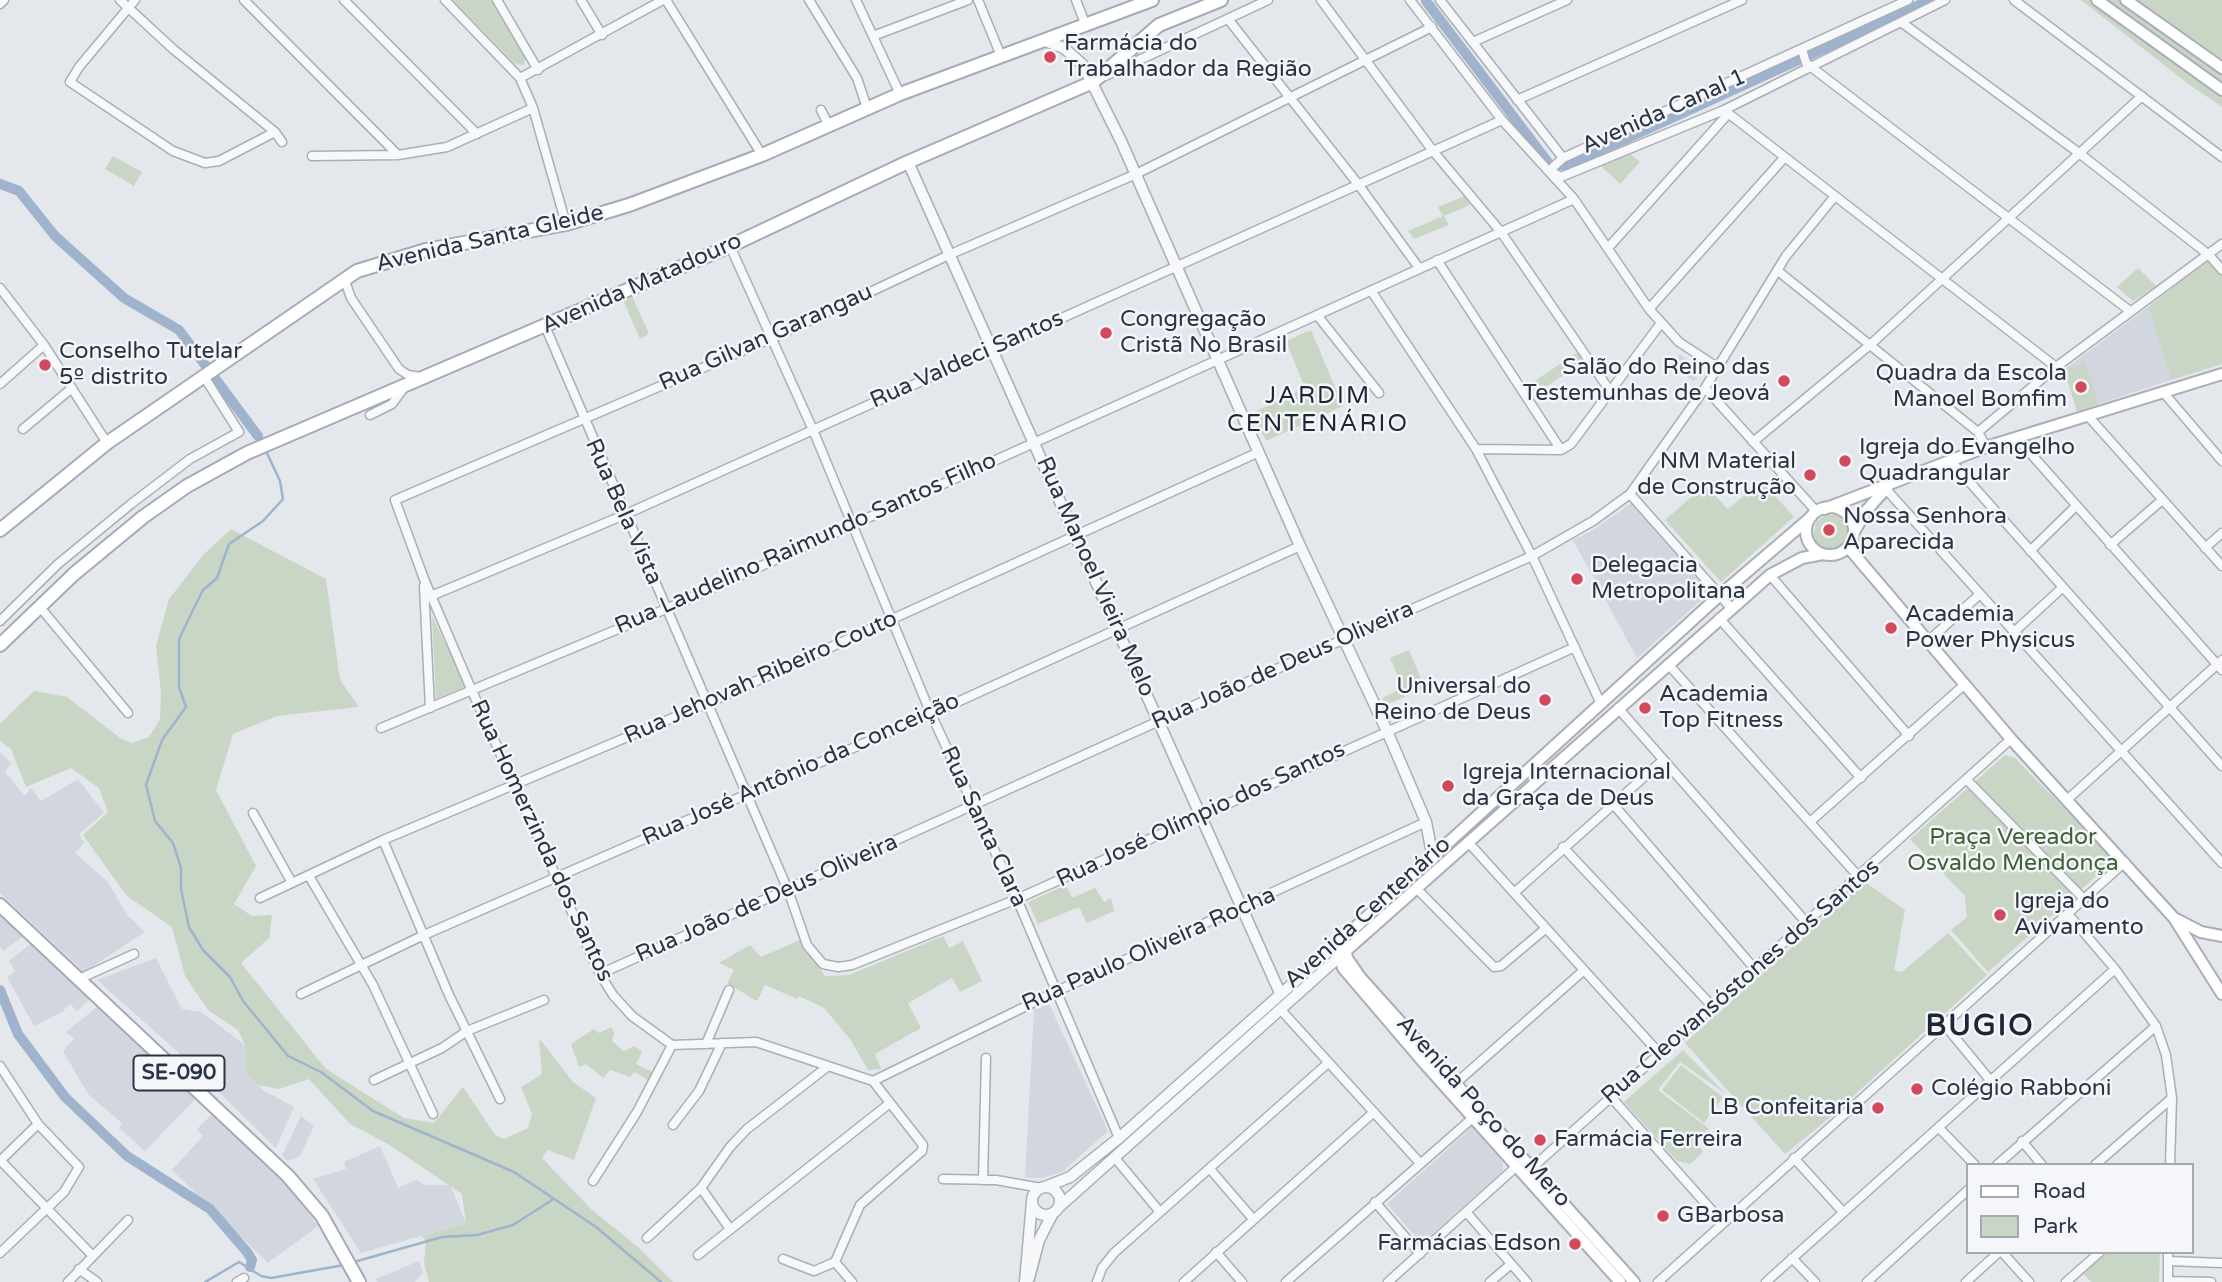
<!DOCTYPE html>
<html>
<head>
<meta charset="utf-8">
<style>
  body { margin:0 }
  #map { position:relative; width:2222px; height:1282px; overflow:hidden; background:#e4e7ec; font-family:"Varela Round",sans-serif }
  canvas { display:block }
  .legend { position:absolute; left:1966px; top:1163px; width:228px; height:91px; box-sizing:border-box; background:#f4f6f9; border:2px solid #a4a8b1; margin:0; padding:9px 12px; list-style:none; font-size:21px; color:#2b3445 }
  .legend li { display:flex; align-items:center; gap:14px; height:35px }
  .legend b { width:35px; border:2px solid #a4a8b1 }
</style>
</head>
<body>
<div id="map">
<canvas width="2222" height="1282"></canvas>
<ul class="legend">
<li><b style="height:9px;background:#fff"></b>Road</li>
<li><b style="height:19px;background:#c9d6c5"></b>Park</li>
</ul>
</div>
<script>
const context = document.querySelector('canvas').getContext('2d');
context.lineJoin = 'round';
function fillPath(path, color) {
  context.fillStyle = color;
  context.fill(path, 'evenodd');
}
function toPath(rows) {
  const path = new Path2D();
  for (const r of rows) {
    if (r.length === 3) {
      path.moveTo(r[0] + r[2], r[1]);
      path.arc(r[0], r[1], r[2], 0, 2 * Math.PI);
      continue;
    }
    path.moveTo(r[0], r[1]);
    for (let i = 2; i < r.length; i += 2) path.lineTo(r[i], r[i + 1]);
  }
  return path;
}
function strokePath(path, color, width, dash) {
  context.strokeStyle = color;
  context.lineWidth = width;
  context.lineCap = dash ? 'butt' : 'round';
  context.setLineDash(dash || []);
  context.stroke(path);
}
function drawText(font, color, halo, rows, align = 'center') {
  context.font = font + ' "Varela Round",sans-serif';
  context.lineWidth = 5;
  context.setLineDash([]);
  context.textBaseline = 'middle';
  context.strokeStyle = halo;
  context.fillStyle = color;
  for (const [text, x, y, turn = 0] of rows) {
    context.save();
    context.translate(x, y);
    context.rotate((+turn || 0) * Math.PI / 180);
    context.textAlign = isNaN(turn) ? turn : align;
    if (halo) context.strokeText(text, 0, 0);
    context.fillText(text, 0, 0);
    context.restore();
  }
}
const built = toPath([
  [2148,307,2171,380,2077,411,2064,370],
  [1680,355,1701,368,1694,381,1671,367],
  [1633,502,1709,593,1637,658,1573,540,1590,532],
  [0,752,11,763,5,772,25,796,31,788,41,801,78,779,104,813,79,834,84,843,75,853,107,881,128,916,145,932,84,972,0,893],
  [0,910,26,934,3,951,0,946],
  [33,942,90,999,77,1011,70,1004,62,1012,34,1026,7,977,15,971,9,961],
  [156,958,182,1009,201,1012,245,1045,246,1072,263,1090,294,1107,276,1148,180,1054,97,980],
  [1049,1004,1108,1131,1062,1172,1042,1178,1025,1178,1034,1009],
  [98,1006,196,1098,145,1151,119,1128,122,1123,88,1094,63,1051,74,1039,66,1032],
  [214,1112,278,1172,318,1226,268,1263,172,1170,203,1136,197,1129],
  [301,1116,314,1126,300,1156,288,1161,282,1156],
  [1472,1127,1503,1163,1503,1171,1426,1240,1419,1240,1387,1204],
  [380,1146,398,1188,417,1180,424,1185,450,1185,466,1223,361,1253,313,1179,346,1169,344,1162],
  [419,1261,423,1273,415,1282,377,1282,376,1279]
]);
const green = toPath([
  [453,0,493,0,526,55,524,65,515,64],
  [2081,0,2222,0,2222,107,2187,83],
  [1629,153,1640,162,1620,184,1601,166],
  [113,156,142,172,134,186,105,169],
  [1465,196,1470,205,1444,216,1449,225,1414,239,1408,231,1443,216,1438,207],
  [2213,255,2222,267,2222,364,2171,380,2148,307],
  [2138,268,2156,286,2133,301,2117,287],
  [632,296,649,334,640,339,623,300],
  [1311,330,1343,406,1266,441,1252,413,1305,388,1286,341],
  [1578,352,1584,362,1536,393,1530,384],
  [2085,363,2099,404,2077,411,2064,370],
  [1762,481,1794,517,1721,582,1665,520,1705,485,1728,509],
  [1827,514,1841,516,1850,527,1848,542,1835,551,1820,548,1813,539,1816,522],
  [231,529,326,579,340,680,359,707,277,716,233,734,216,790,256,866,234,904,252,916,272,915,269,938,241,963,326,1069,404,1118,434,1123,463,1087,495,1135,504,1139,528,1128,532,1114,521,1087,542,1074,539,1038,573,1082,596,1098,574,1160,548,1150,542,1158,591,1209,639,1248,673,1282,429,1282,424,1263,426,1242,422,1236,466,1223,462,1194,388,1144,350,1124,309,1079,279,1089,258,1085,246,1072,245,1045,238,1030,208,1010,185,976,172,927,127,896,83,835,108,812,99,788,71,768,26,787,11,749,0,741,0,724,34,691,67,697,120,738,132,743,149,737,160,719,161,692,156,646,169,599,204,554],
  [432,616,466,686,436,699],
  [1409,650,1425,688,1386,705,1382,698,1403,688,1390,658],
  [2005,755,2015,758,2111,856,2111,863,1988,972,1951,930,1967,917,1965,896,1910,839],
  [1865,882,1905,910,1894,970,1902,972,1948,933,1987,975,1828,1119,1785,1154,1685,1043],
  [1066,885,1072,898,1095,888,1104,902,1111,898,1114,911,1087,923,1079,907,1038,924,1028,902],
  [943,936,949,948,963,941,982,981,960,992,952,978,908,1003,921,1028,875,1054,881,1069,868,1070,850,1039,824,1008,799,996,797,999,765,985,757,1001,727,983,734,970,719,963,750,945,761,957,800,940,825,976,849,975],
  [611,1027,614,1032,612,1041,624,1051,634,1046,642,1052,636,1064,654,1073,650,1081,634,1072,630,1077,610,1070,603,1078,586,1064,579,1067,571,1044,594,1029,599,1033],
  [1683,1050,1726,1094,1680,1062,1658,1090,1709,1129,1696,1141,1703,1152,1690,1164,1677,1161,1624,1102],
  [1681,1065,1723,1097,1704,1123,1662,1090],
  [2106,1252,2160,1252,2159,1282,2091,1282,2083,1273]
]);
const stream = toPath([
  [266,451,280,481,283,499,263,521,229,544,217,578,203,590,193,610,179,639,179,687,186,707,162,740,146,785,155,821,173,843,181,868,181,889,189,927,203,950,230,977,243,1001,288,1056,321,1072,373,1111,514,1172,596,1227,661,1282],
  [354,1262,442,1237,477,1235,513,1225,552,1200],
  [205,1282,239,1262,261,1276,271,1278,344,1265]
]);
const canal = toPath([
  [1426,1,1550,165,1569,165,1930,0],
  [0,184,19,191,55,236,124,298,179,330,258,436],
  [0,990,18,1034,65,1097,127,1156,210,1209,247,1252,252,1260,250,1267]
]);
const minor = toPath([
  [120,0,173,49,275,132,282,142],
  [135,0,79,67,70,82,173,151,205,163,219,161,275,132],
  [244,0,398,155],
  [344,0,477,134],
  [445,0,520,78,533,108,566,224],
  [497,0,538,70],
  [581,0,602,35],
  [666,0,762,155],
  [809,0,857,78,867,108],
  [856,0,900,94],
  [978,0,1001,56],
  [1076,0,1086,26],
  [1321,0,1433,151,1501,232,1610,391],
  [1410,0,1502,120,1574,199,1649,309,1679,342,1717,367],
  [1440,0,1563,158],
  [2014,0,2222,157],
  [0,4,4,0],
  [1228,19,1358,184,1419,268],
  [1901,22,2079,153,2209,255,2222,270],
  [873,36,968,0],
  [1473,42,1567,0],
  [1802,49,1806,63,2130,311],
  [1105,76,1268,0],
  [520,78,663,0],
  [1517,100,1742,0],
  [821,110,828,124],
  [1724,110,2056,367],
  [312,156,398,155,447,147,533,108],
  [1549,171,1563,158,1908,0],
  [1554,173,1561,177,1724,110,1945,0],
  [730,246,813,430,931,714,1017,899,1119,1138],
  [1608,248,1728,114],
  [1437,260,1561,450],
  [1778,271,1978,432,1986,447],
  [344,278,351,298,399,369,408,375,420,377],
  [0,288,44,345,107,443],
  [1372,292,1476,449,1532,556,1601,704],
  [1649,309,1784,158],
  [1317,315,1379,393],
  [545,326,788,890,807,945,823,964,838,967,852,965,1017,899,1575,647],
  [0,384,44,345],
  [1705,388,1817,512],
  [2163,392,2222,461],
  [370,415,392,404,403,389],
  [2088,416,2222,566],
  [23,429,72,388],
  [1978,432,2056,367,2222,244],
  [2017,438,2222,670],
  [1753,442,1871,344,2142,96],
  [1476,449,1561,450,1571,444,1661,323],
  [1950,460,2222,766],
  [1884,487,2222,863],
  [1630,494,1731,608],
  [2110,545,2161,501],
  [2205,548,2222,533],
  [2030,551,2076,506],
  [1770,575,1909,736],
  [424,586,430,708],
  [431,596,624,515,1502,120],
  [39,606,128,713],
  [1719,618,1861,778],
  [0,621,58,564,131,504,190,459,239,432,203,375],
  [2014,632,2062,588],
  [1927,642,1980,594],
  [1668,664,1858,876],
  [1618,708,1805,921],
  [381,728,666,609,1574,199],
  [1967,780,2084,899],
  [2068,799,2222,660],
  [1613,804,1754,968],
  [253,813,292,883],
  [1810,822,1964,685],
  [383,840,449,995,500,1099],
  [1468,842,1660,1054],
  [1563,847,1713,1007],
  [309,876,373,985,433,1114],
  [1417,889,1494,967,1501,966,1545,929],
  [1514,893,1662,761],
  [260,898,383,840,708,703,1259,452],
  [2068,914,2115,969,2156,1026,2166,1055,2172,1098,2170,1165],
  [600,974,1159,721,1532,556,1593,521,1630,494,1705,388,1786,256,1835,196],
  [79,979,134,954],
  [301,994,424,935,931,714,1300,546],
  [1281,1010,1419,1162],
  [1943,1023,1990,1080],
  [706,1044,729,990],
  [0,1066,38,1124,79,1167,64,1192,0,1253],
  [374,1080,442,1048,467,1031,544,1000],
  [873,1081,756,1042,672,1045,632,1016,613,995,600,974,472,691,424,579,395,500,770,339,951,254,1136,174,1432,27],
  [873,1081,1055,992,1426,822],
  [1456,1083,1583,971],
  [1611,1097,1723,1223],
  [673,1125,699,1091,722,1043],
  [1939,1128,1975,1165],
  [2022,1141,2042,1165],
  [1115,1158,1160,1212],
  [1794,1158,1843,1212],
  [0,1160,92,1255],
  [0,1161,38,1124],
  [1997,1165,2156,1026],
  [2095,1165,2172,1098],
  [1533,1167,2011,739],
  [1210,1169,1253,1219],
  [943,1179,996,1180,1041,1188],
  [983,1180,986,1058],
  [593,1181,637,1112,672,1045],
  [701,1188,730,1229],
  [1375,1202,1420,1254],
  [1467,1213,1527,1282],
  [647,1238,701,1188,730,1147,747,1129,827,1067],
  [1216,1252,1242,1282],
  [2002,1252,2029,1282],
  [698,1255,890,1103],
  [1792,1258,1815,1282],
  [783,1259,814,1271,835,1262,860,1205,922,1151,923,1145,873,1081],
  [2168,1261,2222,1263],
  [835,1262,852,1282],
  [79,1269,97,1282],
  [2168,1281,2211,1282],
  [68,1282,128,1220],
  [237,1282,244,1278],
  [1097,1282,1102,1268,1114,1253,1328,1063],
  [1184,1282,1374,1112],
  [1286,1282,1476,1115],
  [1388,1282,1517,1166],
  [1490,1282,1511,1264],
  [1658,1282,2125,862],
  [1766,1282,2115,969],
  [1867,1282,1968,1190],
  [1966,1282,1999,1252],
  [2066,1282,2100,1252],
  [2168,1282,2168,1252]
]);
const tertiary = toPath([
  [1045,41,1064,48,1083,65,1121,141,1300,546,1387,731,1426,822,1433,859],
  [908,162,1280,993],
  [1045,1187,1070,1177,1119,1138,1337,944],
  [1046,1201,14],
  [1059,1207,1339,957],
  [1029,1278,1039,1240,1053,1213],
  [1025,1282,1032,1202]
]);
const secondary = toPath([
  [2097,0,2222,90],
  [2126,0,2222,68],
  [1830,531,24],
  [1824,509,1986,447,2222,374],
  [1854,532,1866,511,1889,485],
  [1848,547,2011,739,2174,918,2222,994],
  [2176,919,2201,932,2222,936],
  [1345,946,1347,958,1360,977,1634,1282],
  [1339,957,1770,575,1802,558,1823,554],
  [1620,1282,1424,1063,1343,968,1337,944,1720,595,1811,517]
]);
const primary = toPath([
  [0,530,107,443,357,271,426,250,566,224,629,205,762,155,900,94,1152,0],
  [0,645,74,574,143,517,187,486,247,453,730,246,908,162,1093,82,1159,25,1221,0],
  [0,905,288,1176,322,1216,359,1282]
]);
const markers = [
  [1050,57,7,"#d1495b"],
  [1106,333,7,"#d1495b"],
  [45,365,7,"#d1495b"],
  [1784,381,7,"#d1495b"],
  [2081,387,7,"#d1495b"],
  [1845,461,7,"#d1495b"],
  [1810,475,7,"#d1495b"],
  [1829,530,7,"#d1495b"],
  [1577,579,7,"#d1495b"],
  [1891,628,7,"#d1495b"],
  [1545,700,7,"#d1495b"],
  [1645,708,7,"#d1495b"],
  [1448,786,7,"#d1495b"],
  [2000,915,7,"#d1495b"],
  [1917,1089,7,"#d1495b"],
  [1878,1108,7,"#d1495b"],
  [1540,1140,7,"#d1495b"],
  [1663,1216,7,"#d1495b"],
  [1575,1244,7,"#d1495b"]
];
const shields = [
  [179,1073,91]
];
const shieldNames = [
  ["SE-090",179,1073]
];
const poiNames = [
  ["Farmácia do",1064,44],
  ["Trabalhador da Região",1064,70],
  ["Congregação",1120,320],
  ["Cristã No Brasil",1120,346],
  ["Conselho Tutelar",59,352],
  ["5º distrito",59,378],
  ["Salão do Reino das",1770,368,"right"],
  ["Testemunhas de Jeová",1770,394,"right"],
  ["Quadra da Escola",2067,374,"right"],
  ["Manoel Bomfim",2067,400,"right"],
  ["Igreja do Evangelho",1859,448],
  ["Quadrangular",1859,474],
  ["NM Material",1796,462,"right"],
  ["de Construção",1796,488,"right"],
  ["Nossa Senhora",1843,517],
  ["Aparecida",1843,543],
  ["Delegacia",1591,566],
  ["Metropolitana",1591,592],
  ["Academia",1905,615],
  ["Power Physicus",1905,641],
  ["Universal do",1531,687,"right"],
  ["Reino de Deus",1531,713,"right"],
  ["Academia",1659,695],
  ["Top Fitness",1659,721],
  ["Igreja Internacional",1462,773],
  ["da Graça de Deus",1462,799],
  ["Igreja do",2014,902],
  ["Avivamento",2014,928],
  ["Colégio Rabboni",1931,1089],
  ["LB Confeitaria",1864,1108,"right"],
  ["Farmácia Ferreira",1554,1140],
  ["GBarbosa",1677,1216],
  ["Farmácias Edson",1561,1244,"right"]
];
const streetNames = [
  ["Avenida Canal 1",1664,112,-24],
  ["Avenida Santa Gleide",490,239,-13],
  ["Avenida Matadouro",642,284,-24],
  ["Rua Gilvan Garangau",766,338,-24],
  ["Rua Valdeci Santos",967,360,-24],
  ["Rua Bela Vista",623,512,66],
  ["Rua Laudelino Raimundo Santos Filho",806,544,-24],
  ["Rua Manoel Vieira Melo",1095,577,66],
  ["Rua João de Deus Oliveira",1283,666,-24],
  ["Rua Jehovah Ribeiro Couto",761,678,-24],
  ["Rua José Antônio da Conceição",801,770,-24],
  ["Rua José Olímpio dos Santos",1201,815,-25],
  ["Rua Santa Clara",983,827,65],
  ["Rua Homerzinda dos Santos",541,841,65],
  ["Rua João de Deus Oliveira",767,899,-24],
  ["Avenida Centenário",1368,913,-42],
  ["Rua Paulo Oliveira Rocha",1149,950,-24],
  ["Rua Cleovansóstones dos Santos",1741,982,-41],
  ["Avenida Poço do Mero",1483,1112,48]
];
const parkNames = [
  ["Praça Vereador",2013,838],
  ["Osvaldo Mendonça",2013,864]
];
const neighbourhoodNames = [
  ["JARDIM",1318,397],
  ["CENTENÁRIO",1318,425]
];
const districtNames = [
  ["BUGIO",1980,1027]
];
fillPath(built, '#d2d6de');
fillPath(green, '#c9d6c5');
strokePath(stream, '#9fb4cc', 2.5);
strokePath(canal, '#9fb4cc', 10);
strokePath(minor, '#a9aeb7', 11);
strokePath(tertiary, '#a9aeb7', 13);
strokePath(secondary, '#a9aeb7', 14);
strokePath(primary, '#a3abb8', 16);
strokePath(minor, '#f7f8fa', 8);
strokePath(tertiary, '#f7f8fa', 10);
strokePath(secondary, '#fff', 10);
strokePath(primary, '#fff', 12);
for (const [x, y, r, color] of markers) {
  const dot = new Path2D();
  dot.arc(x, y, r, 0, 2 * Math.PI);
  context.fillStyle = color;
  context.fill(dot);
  strokePath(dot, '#f4f6f9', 2.5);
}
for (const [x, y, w] of shields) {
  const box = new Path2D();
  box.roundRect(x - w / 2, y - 17.5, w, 35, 5);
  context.fillStyle = '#f4f6f9';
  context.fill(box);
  strokePath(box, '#2b3445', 2);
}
drawText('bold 21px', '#2b3445', null, shieldNames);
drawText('23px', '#2b3445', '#f4f6f9', poiNames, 'left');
drawText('23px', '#2b3445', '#f4f6f9', streetNames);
drawText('23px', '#3f6138', '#f4f6f9', parkNames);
context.letterSpacing = '2px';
drawText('24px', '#1d2536', '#f4f6f9', neighbourhoodNames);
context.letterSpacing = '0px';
context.letterSpacing = '2px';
drawText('bold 30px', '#1d2536', '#f4f6f9', districtNames);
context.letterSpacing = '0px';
</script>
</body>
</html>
